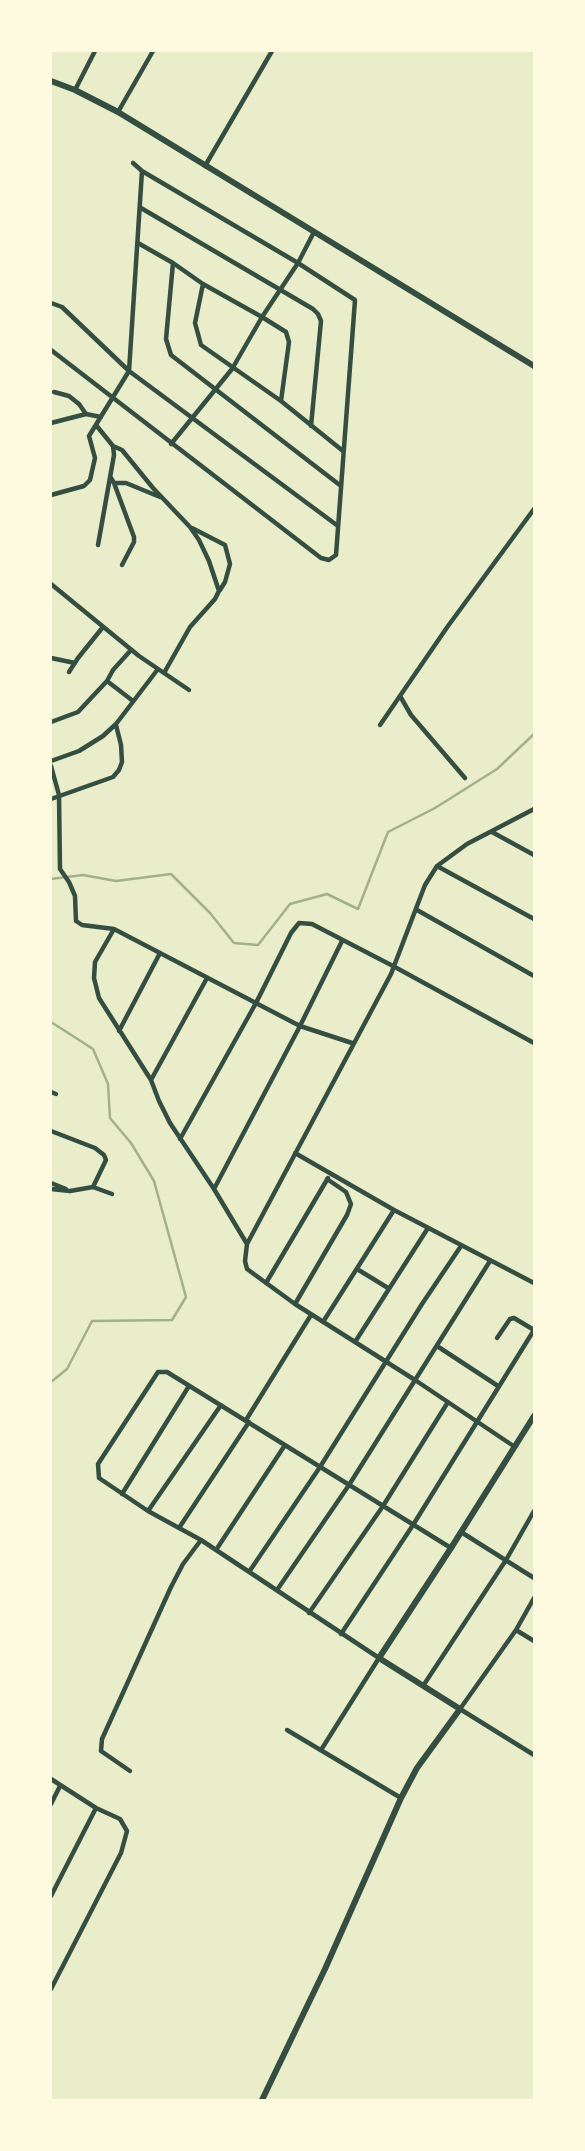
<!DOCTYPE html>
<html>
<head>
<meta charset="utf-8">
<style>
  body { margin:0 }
  #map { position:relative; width:585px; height:2151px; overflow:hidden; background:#e9edc9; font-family:"Noto Sans",sans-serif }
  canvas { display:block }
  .frame { position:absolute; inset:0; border:52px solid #fefae0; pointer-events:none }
</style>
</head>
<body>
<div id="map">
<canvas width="585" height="2151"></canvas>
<div class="frame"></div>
</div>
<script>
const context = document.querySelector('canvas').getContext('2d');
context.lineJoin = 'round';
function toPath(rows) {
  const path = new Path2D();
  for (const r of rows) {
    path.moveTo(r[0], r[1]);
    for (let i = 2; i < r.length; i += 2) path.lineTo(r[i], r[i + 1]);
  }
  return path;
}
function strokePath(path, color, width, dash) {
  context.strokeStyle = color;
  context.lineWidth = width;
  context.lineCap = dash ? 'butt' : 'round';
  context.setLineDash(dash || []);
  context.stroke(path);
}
const stream = toPath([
  [51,879,83,875,116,881,171,874,210,913,234,943,258,945,290,904,327,894,358,909,388,832,435,808,497,769,534,734],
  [51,1022,93,1049,108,1084,110,1118,131,1143,154,1181,186,1297,172,1320,92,1321,67,1369,51,1382]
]);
const minor = toPath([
  [75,90,95,51],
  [118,112,153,51],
  [205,166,272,51],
  [141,208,313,309,318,314,321,321,311,426],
  [138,243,173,263,203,284,262,317,286,332,289,342,281,401],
  [173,263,166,339,171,355,341,486],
  [203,284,195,323,201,345,281,401,343,451],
  [51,303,62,307,129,371,338,526],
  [51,350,321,558,329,560,336,555,355,300,298,263,142,171,133,163],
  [54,392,69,396,79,404,86,414],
  [51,423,86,414,101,417],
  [96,425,113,446,114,455,98,545],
  [171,444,232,369,262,317,298,263,314,232],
  [113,446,122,450,153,488,190,527,199,540,209,561,219,591,215,599,190,627,164,673],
  [111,478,114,483,134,537,134,542,122,565],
  [114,483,126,483,160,497],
  [51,495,84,486,90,480,95,458,89,436,129,371,142,171],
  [192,528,225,545,230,564,225,582,220,590],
  [51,584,139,656,189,690],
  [51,658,75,663],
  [69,672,78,658,103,627],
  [107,681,133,701],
  [400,696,411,715,465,778],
  [51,722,78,712,107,681,113,670,131,650],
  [380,725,448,626,534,509],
  [51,761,79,751,103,736,116,724,158,669],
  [51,766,59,795,60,869,69,882,75,896,76,921,82,925,114,929],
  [51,799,113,777,119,770,122,762,121,745,116,725],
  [492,832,534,855],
  [437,866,534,919],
  [417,910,534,976],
  [119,1031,160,953],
  [151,1080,207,978],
  [51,1092,56,1094],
  [51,1131,95,1148,104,1155,106,1160,93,1187],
  [180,1139,256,1003,291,933,299,923,312,924,393,966,534,1043],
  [295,1153,394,1210,534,1283],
  [51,1183,66,1189],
  [51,1189,70,1191,93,1187,112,1194],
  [214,1189,300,1026,342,941],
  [247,1244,214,1189,170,1123,159,1101,151,1080,99,998,94,978,95,962,114,929,300,1026,352,1043],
  [357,1269,388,1288],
  [266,1283,328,1178],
  [295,1304,347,1215,351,1204,346,1192,327,1179],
  [323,1322,394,1210],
  [497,1338,510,1319,514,1318,534,1330],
  [355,1342,428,1228],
  [437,1346,498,1386],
  [246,1420,311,1315],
  [515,1447,415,1380,295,1304,247,1269,245,1261,247,1244,391,974,425,885,437,866,467,844,534,809],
  [122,1494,189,1386],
  [148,1511,221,1405],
  [179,1528,249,1422],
  [461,1532,534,1578],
  [216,1550,285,1445],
  [249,1572,320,1467,422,1304,461,1246],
  [277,1590,349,1485,490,1261],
  [534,1598,516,1630,460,1709,534,1755],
  [309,1613,383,1506,448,1402],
  [516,1630,534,1641],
  [341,1634,413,1525,534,1330],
  [423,1686,506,1560,534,1511],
  [287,1730,401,1798],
  [321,1750,379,1658,201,1540,148,1511,99,1478,98,1464,158,1372,167,1372,451,1548],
  [130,1771,101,1751,102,1739,171,1587,183,1564,201,1540],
  [51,1779,96,1808,120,1819,127,1831,121,1853,51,1989],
  [51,1804,60,1786],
  [51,1896,96,1808]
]);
const tertiary = toPath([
  [51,81,75,90,118,112,534,366],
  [262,2100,325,1969,401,1798,417,1768,460,1709,379,1658,451,1548,534,1416]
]);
strokePath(stream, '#a3b18a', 2.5);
strokePath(minor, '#344e41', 4.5);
strokePath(tertiary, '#344e41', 6);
</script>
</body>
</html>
